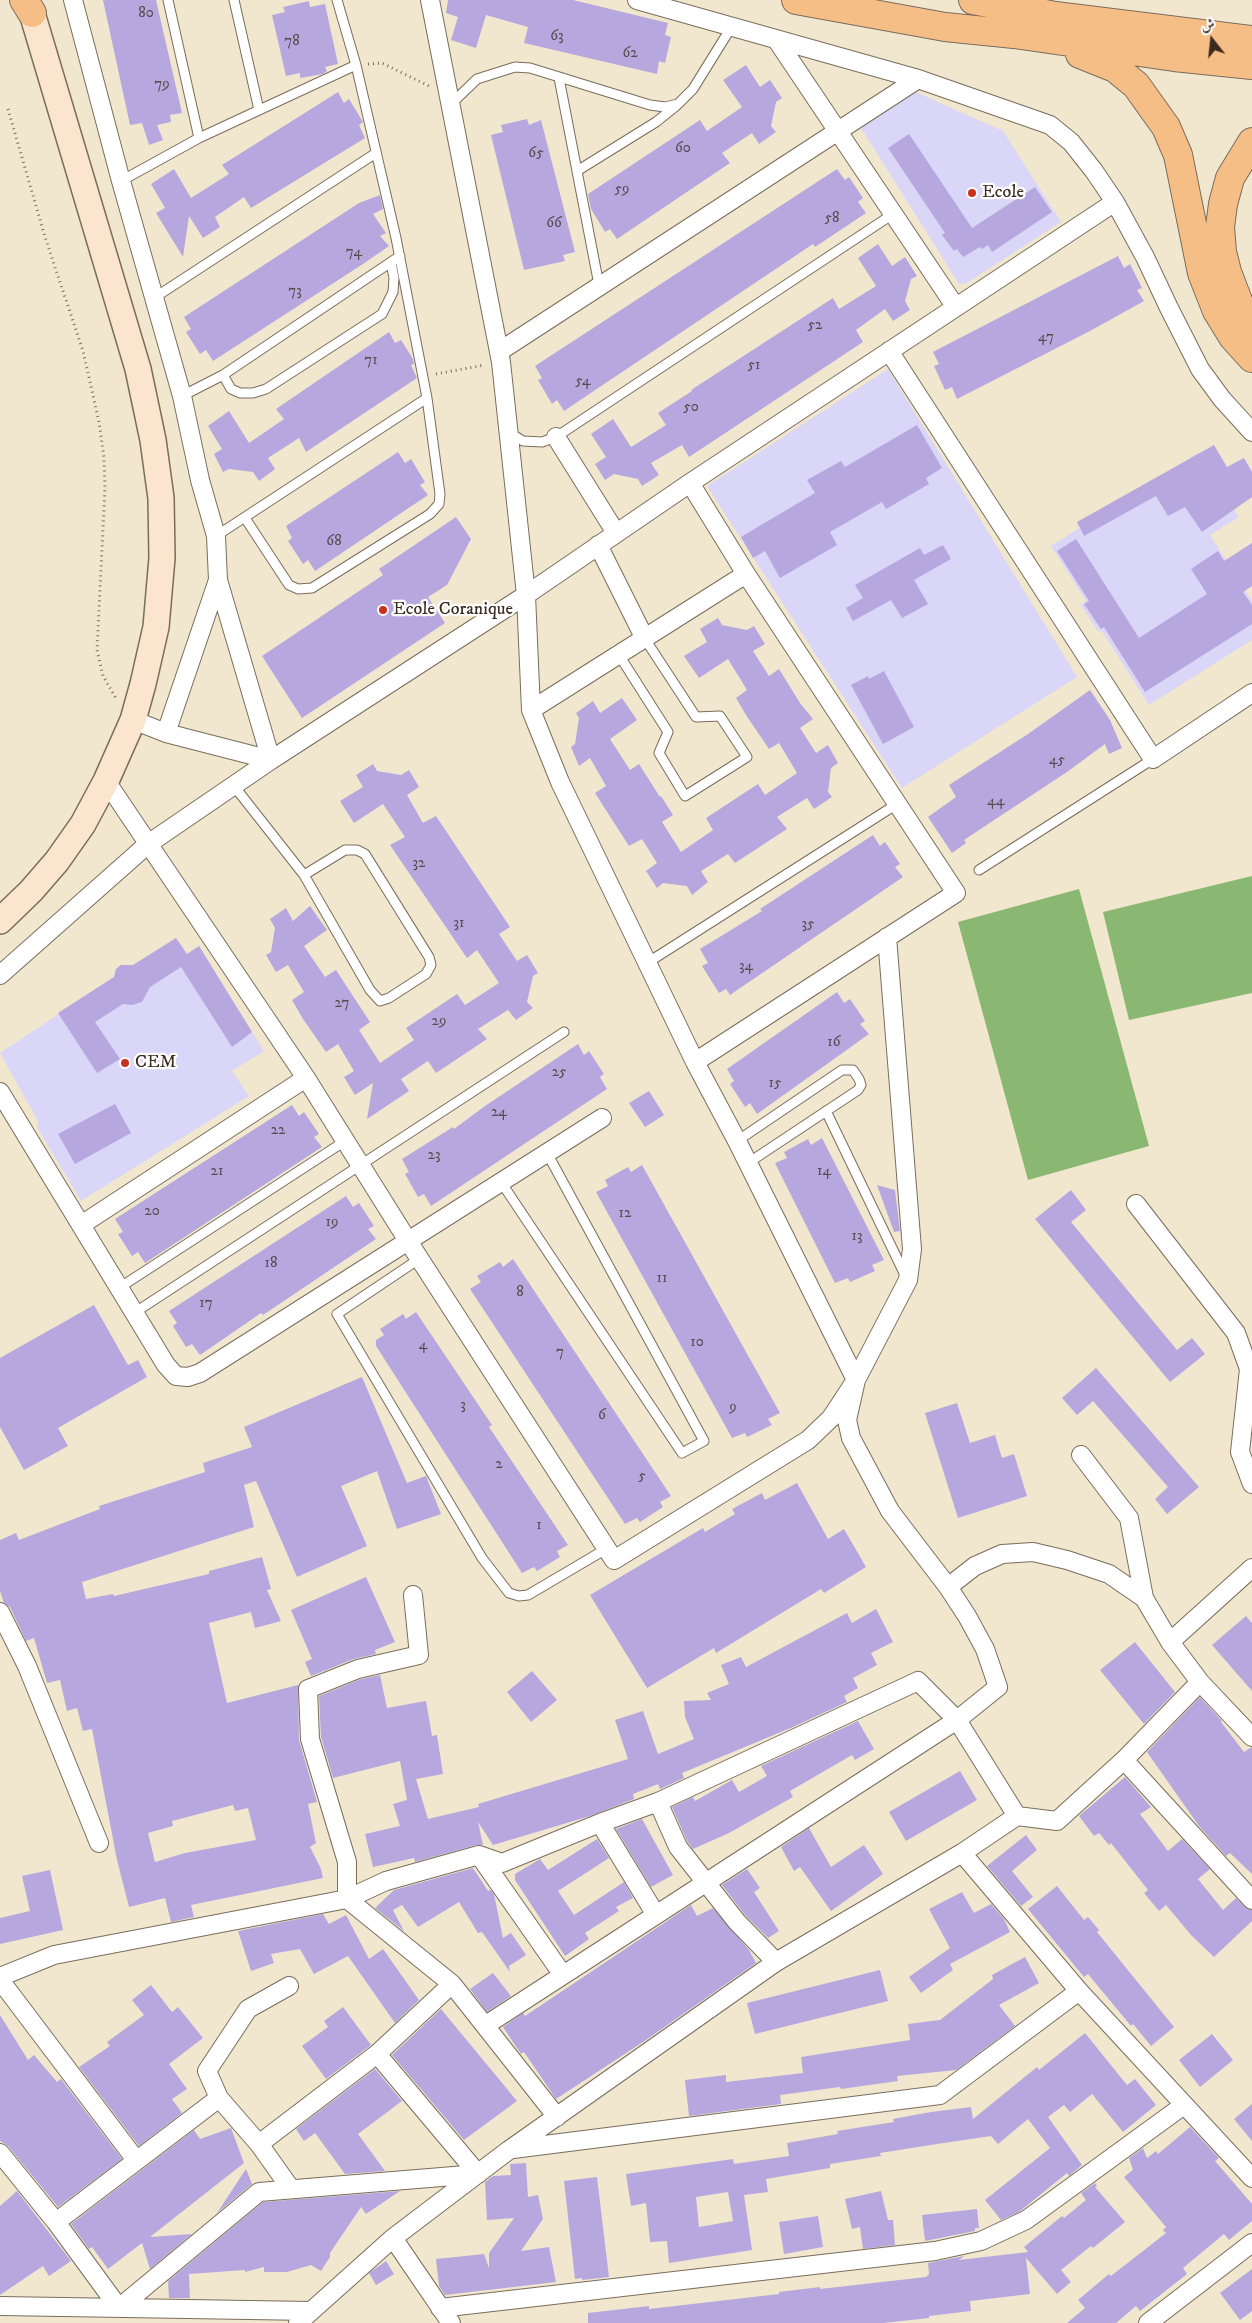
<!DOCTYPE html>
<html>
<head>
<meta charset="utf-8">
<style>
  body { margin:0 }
  #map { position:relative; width:1252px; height:2323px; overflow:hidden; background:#f1e7ce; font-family:"IM FELL DW Pica",Amiri,serif }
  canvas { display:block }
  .north { position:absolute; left:1187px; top:15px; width:50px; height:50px; -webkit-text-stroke:4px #fff; paint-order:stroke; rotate:344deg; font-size:14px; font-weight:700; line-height:20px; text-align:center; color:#3b2a1e }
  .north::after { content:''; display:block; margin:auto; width:18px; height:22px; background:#3b2a1e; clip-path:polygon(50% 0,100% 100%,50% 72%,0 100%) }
</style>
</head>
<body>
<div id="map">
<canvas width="1252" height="2323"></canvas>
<div class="north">ش</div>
</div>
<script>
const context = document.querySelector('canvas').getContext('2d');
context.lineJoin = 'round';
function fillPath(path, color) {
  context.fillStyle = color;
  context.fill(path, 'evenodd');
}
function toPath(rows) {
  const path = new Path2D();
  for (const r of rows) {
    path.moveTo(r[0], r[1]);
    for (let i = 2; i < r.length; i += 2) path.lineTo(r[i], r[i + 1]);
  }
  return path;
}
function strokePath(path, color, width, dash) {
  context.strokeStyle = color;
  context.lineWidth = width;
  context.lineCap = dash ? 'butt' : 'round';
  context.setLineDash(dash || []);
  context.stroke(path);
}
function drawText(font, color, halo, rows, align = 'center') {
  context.font = font + ' "IM FELL DW Pica",serif';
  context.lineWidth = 4.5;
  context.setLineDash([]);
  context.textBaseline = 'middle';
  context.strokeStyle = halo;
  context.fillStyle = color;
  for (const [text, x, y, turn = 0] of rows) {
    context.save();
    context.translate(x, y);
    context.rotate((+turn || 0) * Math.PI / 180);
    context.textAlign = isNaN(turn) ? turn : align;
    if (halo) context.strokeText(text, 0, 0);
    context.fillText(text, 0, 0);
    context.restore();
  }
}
const built = toPath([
  [909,89,1003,131,1061,222,967,283,959,284,861,128],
  [888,369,1077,677,902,788,707,486],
  [1198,453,1239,517,1210,535,1252,601,1252,640,1149,705,1101,630,1098,632,1081,605,1086,601,1051,546],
  [176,938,187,954,199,946,264,1051,232,1071,249,1096,81,1201,37,1127,38,1121,0,1053,114,977,116,969,121,965,133,965]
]);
const forest = toPath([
  [1252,876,1252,993,1129,1020,1103,912],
  [1079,889,1149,1146,1028,1180,958,922]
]);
const building = toPath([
  [103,0,156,0,182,113,170,115,171,122,157,125,163,140,149,145,142,123,130,125],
  [448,0,573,0,668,23,665,35,671,37,665,63,659,61,657,74,524,43,528,27,486,15,476,48,451,40,458,17,446,13],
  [309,1,310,7,325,4,338,64,325,67,327,71,323,74,300,78,300,73,286,76,272,15,285,12,283,7],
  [746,65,760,87,770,80,782,98,776,102,771,126,776,132,759,144,752,133,722,153,730,163,617,239,610,229,605,232,591,209,588,194,700,120,707,131,742,107,723,80],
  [338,92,344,103,349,99,363,122,359,125,365,138,251,208,244,197,215,217,220,227,203,238,189,216,183,257,156,213,165,208,151,184,174,169,191,198,229,174,222,165],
  [527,119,529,125,541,120,575,252,563,255,565,261,524,270,491,135,503,132,501,125],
  [909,134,972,228,1035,187,1052,212,992,252,988,245,982,249,980,247,963,257,957,249,954,251,942,235,945,233,888,148],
  [837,169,845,180,849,177,863,198,858,202,866,213,815,247,813,244,564,411,557,400,552,404,538,380,542,378,535,366],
  [380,195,383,209,373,214,386,233,380,236,389,246,363,264,213,361,206,350,200,354,186,332,191,329,184,317,359,203],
  [878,244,892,266,905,257,917,276,911,279,905,301,910,310,893,321,885,309,856,330,863,342,689,457,682,445,651,463,659,475,642,486,638,479,614,474,605,480,595,464,606,457,591,434,613,419,631,447,666,425,658,413,692,391,691,390,833,298,839,309,876,286,858,258],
  [1118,256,1124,268,1130,264,1142,288,1137,290,1144,301,1090,331,957,399,952,387,945,390,934,366,939,364,933,352],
  [389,332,395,343,401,340,413,359,414,364,411,365,417,378,306,452,299,438,268,458,275,469,259,481,253,472,229,469,223,472,214,454,222,449,208,426,229,411,249,443,284,419,276,409],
  [917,425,942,468,926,478,929,484,886,509,882,502,830,532,837,545,780,578,765,551,753,558,741,537,815,493,807,480,841,461,845,467],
  [1214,445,1227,467,1244,458,1252,472,1252,497,1202,532,1185,507,1168,516,1156,496,1084,536,1077,522],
  [398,452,405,463,411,459,425,482,420,485,428,495,315,571,308,560,303,564,288,541,292,538,286,526],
  [456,517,471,539,447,585,428,597,445,623,302,718,262,656,383,575,379,569],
  [1076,539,1139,638,1207,594,1191,569,1218,551,1224,561,1252,543,1252,586,1243,592,1252,605,1252,624,1145,692,1104,627,1101,629,1084,604,1089,601,1057,551],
  [943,545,951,559,914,580,928,604,902,618,891,600,853,621,846,608,863,598,855,585,920,548,924,555],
  [718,618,722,625,747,630,754,626,765,644,753,651,769,676,779,669,800,703,813,719,800,728,816,753,828,745,838,763,831,768,828,792,832,797,814,809,807,798,777,817,787,829,735,863,728,854,701,871,708,882,692,895,687,886,663,883,657,888,646,871,657,863,642,839,629,846,595,793,606,786,590,758,579,766,571,747,575,744,579,718,576,713,593,701,600,713,622,698,637,720,610,739,630,770,639,764,660,797,661,796,673,815,662,822,681,852,713,830,706,818,758,784,765,795,797,773,779,743,769,749,746,715,736,698,747,690,728,659,699,678,684,656,707,642,700,629],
  [884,671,914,727,883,744,851,685,868,676,869,679],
  [1090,690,1110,720,1122,748,1109,754,1105,744,1067,772,964,840,966,843,952,853,928,817,956,797,949,785,1028,734],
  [373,764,377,771,401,775,409,770,419,787,407,795,423,823,436,816,510,927,499,934,517,961,527,955,538,973,533,976,527,1002,533,1008,516,1020,508,1010,478,1029,487,1039,436,1073,428,1061,401,1079,409,1091,367,1119,373,1083,355,1095,344,1077,354,1071,338,1044,326,1052,303,1019,292,1000,304,992,288,965,276,972,266,955,271,952,275,928,270,919,286,908,293,921,310,906,327,930,304,946,325,977,336,970,370,1022,359,1030,380,1063,414,1040,406,1028,457,994,465,1005,499,983,477,950,467,958,390,845,405,837,383,804,354,823,340,801,363,787,356,775],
  [873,835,880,846,885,842,900,864,895,867,903,877,730,995,726,989,719,993,702,966,708,963,700,949,762,911,760,909],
  [176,938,187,954,199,946,252,1032,232,1047,181,967,150,987,142,1002,132,1005,123,1004,95,1022,120,1059,97,1073,58,1013,114,977,116,969,121,965,133,965],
  [837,992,844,1003,850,999,865,1021,860,1024,869,1034,757,1114,750,1103,745,1107,730,1084,734,1081,727,1069],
  [578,1044,584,1055,589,1051,604,1074,600,1077,607,1089,431,1206,424,1194,418,1197,405,1174,409,1172,402,1159,453,1127,454,1129,485,1106],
  [649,1091,664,1115,645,1127,629,1103],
  [115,1104,131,1133,75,1164,58,1134],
  [292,1105,299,1116,304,1112,319,1134,314,1137,322,1147,145,1263,138,1252,132,1256,118,1234,123,1232,115,1219],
  [822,1138,884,1260,872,1265,875,1271,850,1282,848,1278,835,1283,775,1163,787,1158,784,1152,808,1139,811,1145],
  [642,1165,780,1413,768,1419,772,1425,747,1437,745,1433,732,1438,596,1192,608,1186,605,1180,628,1167,631,1172],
  [877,1185,895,1190,900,1231,894,1232],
  [1071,1190,1086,1210,1071,1222,1177,1350,1192,1338,1205,1354,1170,1382,1035,1219],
  [346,1196,353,1207,359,1203,374,1226,368,1229,376,1239,263,1315,261,1313,200,1355,192,1344,186,1347,173,1326,177,1323,169,1311],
  [513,1259,671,1496,660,1502,663,1507,640,1522,637,1518,625,1524,470,1289,481,1282,477,1276,500,1262,503,1267],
  [94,1305,128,1365,138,1360,147,1377,58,1428,68,1446,24,1470,0,1427,0,1358],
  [416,1312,492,1425,489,1427,568,1545,557,1551,560,1557,537,1571,534,1567,522,1573,376,1346,376,1340,384,1335,380,1329,403,1314,406,1319],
  [1096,1368,1199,1487,1167,1514,1155,1499,1168,1487,1093,1401,1077,1415,1062,1398],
  [362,1377,407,1483,426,1476,441,1514,397,1529,377,1471,341,1486,367,1546,297,1577,256,1481,244,1485,254,1527,82,1582,86,1599,113,1594,114,1596,209,1574,209,1571,262,1557,271,1589,267,1590,281,1621,255,1628,251,1612,209,1623,227,1703,298,1685,299,1740,317,1802,308,1804,316,1843,310,1847,321,1869,323,1878,191,1905,194,1917,171,1922,165,1898,129,1907,117,1860,92,1729,83,1731,77,1708,67,1711,60,1680,47,1683,34,1638,26,1641,10,1607,4,1603,0,1591,0,1540,16,1533,19,1540,100,1509,99,1506,205,1472,203,1463,252,1447,244,1427],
  [233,1805,235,1811,248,1808,256,1840,185,1853,155,1862,148,1833,173,1826,172,1821],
  [957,1403,970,1443,995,1435,1002,1458,1014,1454,1027,1496,958,1518,925,1413],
  [797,1483,828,1539,844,1529,866,1567,824,1593,821,1589,716,1653,714,1648,647,1688,590,1595,703,1528,705,1532,735,1514,732,1509,762,1493,765,1500],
  [366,1577,395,1642,375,1650,376,1654,354,1659,311,1676,305,1662,312,1659,291,1610],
  [876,1609,893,1642,871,1653,877,1665,853,1678,858,1688,844,1696,847,1702,793,1727,682,1773,684,1778,660,1789,658,1784,633,1794,634,1799,590,1816,493,1845,478,1822,483,1845,476,1845,415,1862,414,1858,373,1867,365,1834,400,1826,393,1804,407,1800,400,1761,333,1778,321,1737,319,1696,361,1679,380,1675,387,1708,426,1701,432,1736,437,1735,443,1774,416,1779,428,1819,479,1807,478,1804,628,1759,615,1720,643,1711,658,1754,694,1739,685,1717,684,1701,711,1700,707,1693,729,1684,721,1665,741,1657,746,1667,847,1613,852,1623],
  [1246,1616,1252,1623,1252,1691,1212,1645],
  [1135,1642,1175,1692,1144,1724,1100,1670],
  [532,1671,557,1700,531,1722,507,1692],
  [1200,1697,1222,1721,1221,1722,1244,1752,1252,1747,1252,1874,1230,1853,1226,1856,1199,1826,1147,1752],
  [858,1721,874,1749,855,1760,852,1755,790,1791,793,1797,729,1833,693,1849,687,1841,672,1807,693,1797,695,1801,732,1780,739,1792,767,1776,761,1766],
  [960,1771,977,1800,906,1841,889,1812],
  [1125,1777,1151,1807,1140,1814,1168,1851,1182,1839,1210,1869,1198,1879,1223,1910,1236,1898,1245,1907,1252,1910,1252,1921,1214,1957,1191,1935,1166,1905,1159,1911,1144,1893,1148,1890,1111,1843,1109,1845,1099,1833,1094,1836,1079,1816],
  [642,1819,673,1875,651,1887,616,1829],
  [809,1828,831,1867,864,1845,883,1874,831,1911,800,1867,794,1871,781,1847],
  [1026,1835,1037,1850,1012,1871,1033,1897,1021,1906,987,1866],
  [597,1839,609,1858,558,1891,574,1915,624,1882,633,1898,616,1907,619,1911,585,1933,589,1939,565,1956,515,1880,515,1874,540,1859,548,1870],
  [473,1868,488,1891,491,1890,494,1894,503,1938,511,1933,526,1955,509,1966,510,1972,482,1932,478,1933,459,1902,418,1927,402,1905,393,1910,404,1931,375,1908,394,1890],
  [747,1869,760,1888,754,1892,779,1931,768,1938,745,1915,722,1885],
  [50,1870,63,1930,0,1944,0,1918,30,1911,22,1876],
  [1057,1886,1084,1920,1088,1917,1099,1930,1097,1932,1174,2027,1151,2046,1133,2024,1131,2026,1088,1974,1084,1977,1028,1909],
  [962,1892,974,1913,991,1904,1004,1919,1010,1932,950,1964,953,1970,921,1993,909,1977,950,1948,929,1909],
  [691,1905,697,1916,713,1908,749,1950,756,1963,643,2042,556,2099,524,2052,521,2054,503,2027,523,2013,525,2016],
  [323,1914,329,1924,346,1915,369,1959,383,1949,419,2000,395,2023,348,1956,314,1974,300,1949,271,1954,274,1963,251,1971,238,1931],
  [1025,1957,1039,1983,999,2005,1015,2026,956,2070,897,2076,898,2081,841,2089,840,2087,780,2095,781,2104,689,2116,685,2080,726,2075,726,2082,803,2073,801,2057,910,2040,908,2024,940,2020,993,1979,992,1975],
  [880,1970,888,2001,755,2034,747,2003],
  [493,1973,511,1996,487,2012,470,1989],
  [151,1985,172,2012,178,2007,203,2038,169,2064,187,2089,172,2099,182,2113,139,2146,79,2067,110,2046,107,2042,144,2015,132,2000],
  [343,2007,371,2045,326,2079,302,2046,328,2027,324,2021],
  [441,2009,517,2101,464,2140,392,2055],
  [0,2015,28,2060,34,2055,57,2082,61,2079,122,2159,58,2207,8,2146,0,2141],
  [1085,2033,1127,2085,1135,2079,1156,2105,1123,2132,1092,2094,1070,2112,1064,2105,1048,2117,1082,2165,1069,2176,1067,2173,1019,2212,1001,2220,985,2200,1050,2148,1028,2119,998,2144,991,2136,937,2144,880,2153,881,2156,830,2164,830,2168,766,2179,768,2192,744,2195,752,2250,669,2263,667,2241,650,2242,646,2203,631,2206,626,2174,733,2159,734,2164,789,2156,787,2143,838,2134,837,2131,894,2122,893,2119,931,2112,971,2107,973,2119,1037,2067,1039,2070],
  [728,2192,733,2221,699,2227,696,2197],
  [1212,2034,1233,2060,1200,2087,1179,2060],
  [375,2069,402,2101,358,2134,385,2171,345,2174,315,2133,304,2141,296,2129],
  [1252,2104,1252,2141,1234,2119],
  [1190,2127,1219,2158,1215,2161,1252,2204,1252,2221,1229,2240,1224,2234,1183,2268,1187,2274,1140,2311,1136,2306,1116,2323,1067,2323,1085,2308,1078,2300,1109,2274,1111,2276,1166,2233,1163,2230,1166,2227,1124,2177,1133,2170,1129,2158,1143,2148,1147,2158,1156,2151,1158,2154],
  [231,2128,244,2163,150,2237,192,2234,150,2269,142,2243,108,2269,92,2247,89,2249,71,2224,194,2130,200,2139],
  [526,2163,528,2197,538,2195,543,2219,521,2251,549,2247,556,2282,445,2295,439,2286,436,2259,484,2254,489,2268,489,2253,514,2218,487,2220,485,2182,493,2176,511,2175,510,2164],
  [246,2169,252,2184,217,2213],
  [597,2177,609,2277,582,2280,582,2278,575,2279,564,2181],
  [1095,2183,1097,2186,1095,2187,1125,2222,1093,2248,1091,2246,1061,2270,1071,2282,1057,2294,1026,2258,1030,2294,970,2301,971,2311,929,2316,929,2318,883,2323,588,2323,588,2313,649,2306,649,2309,779,2294,779,2292,820,2287,820,2289,926,2277,929,2274,928,2263,964,2256,959,2260,1028,2252,1024,2247,1062,2216,1064,2218,1086,2200,1081,2193],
  [17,2191,71,2261,49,2276,43,2266,0,2295,0,2206],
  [400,2191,366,2214,361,2207,330,2253,330,2257,321,2271,311,2265,287,2272,264,2272,264,2267,245,2272,245,2270,189,2274,190,2298,169,2298,168,2281,263,2202],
  [881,2191,888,2220,893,2220,895,2245,863,2249,860,2227,852,2229,845,2199],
  [977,2209,979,2228,975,2228,975,2231,925,2241,922,2215],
  [818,2216,823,2247,784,2254,779,2222],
  [386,2261,394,2274,376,2285,369,2273],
  [1252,2269,1252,2311,1240,2320,1220,2293]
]);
const path = toPath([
  [368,64,382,63,429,86],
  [8,109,45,237,83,351,99,422,104,458,105,488,97,650,103,676,117,700],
  [436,374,484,365]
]);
const lane = toPath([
  [168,0,199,138],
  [234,0,259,110],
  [559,78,599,285],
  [450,105,477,79,515,67,530,68,650,105,665,107,678,104,693,89,732,26],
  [577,171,656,122,676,106],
  [121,181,199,138,356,65],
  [154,298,376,153],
  [223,375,231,389,240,393,253,393,266,389,382,314,393,292,394,278,391,263],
  [182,396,223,375,400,256],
  [510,433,523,441,542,442,556,437,893,214],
  [245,518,289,585,298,589,312,588,430,514,439,504,440,494,427,398,396,238,356,65,337,0],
  [216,536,427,398],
  [619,655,668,732,659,753,685,796,747,757,720,716,696,717,645,639],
  [234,786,304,875,370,990,380,1001,389,998,426,974,431,965,429,957,365,854,357,850,345,850,304,875],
  [979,870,1153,759],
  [647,963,897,804],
  [826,1111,905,1275],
  [737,1141,842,1070,853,1070,859,1079,861,1085,858,1090,748,1163],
  [501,1182,682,1453,704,1441,547,1153],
  [419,1259,337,1314,482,1558,509,1593,519,1596,528,1595,606,1549],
  [119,1288,345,1141],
  [134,1313,564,1032]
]);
const street = toPath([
  [73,0,121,181,182,396,200,480,216,536,218,580,166,733],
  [430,0,501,362,526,595,531,710,560,782,695,1062,737,1141,856,1380,847,1420,851,1438,890,1511,948,1587,967,1616,985,1649,998,1687,957,1720,486,2025],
  [637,0,918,79,1050,125,1071,142,1094,171,1115,202,1145,257,1169,308,1200,369,1222,399,1252,432],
  [776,39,955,306],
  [500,351,918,79],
  [889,351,1153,759,1252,693],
  [556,437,616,533],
  [690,483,746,574,956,893,695,1062],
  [598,545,645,639],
  [531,710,746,574],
  [133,720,166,733,271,760,526,595,690,483,1115,202],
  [106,781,306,1078,408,1241,614,1560,808,1440,831,1418,856,1380,908,1280,912,1249,887,937],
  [0,975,148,844,271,760,218,580],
  [0,1092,166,1365,176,1376,188,1377,200,1373,602,1118],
  [1136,1204,1236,1333,1249,1369,1240,1452,1252,1484],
  [81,1225,306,1078],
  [1081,1455,1129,1518,1144,1598,1170,1642,1200,1682,1252,1737],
  [948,1587,975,1566,1002,1554,1033,1552,1067,1560,1109,1574,1144,1598],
  [413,1595,419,1655,358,1669,308,1689,310,1739,347,1862,347,1899,452,1984,557,2117],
  [0,1612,27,1666,99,1843],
  [1170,1642,1252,1568],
  [1124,1760,1252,1900],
  [658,1802,918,1681,957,1720,1017,1816],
  [600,1823,656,1915],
  [962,1853,1079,1991,1252,2178],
  [479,1855,563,1975],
  [0,1977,54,1955,347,1899,386,1881,479,1855,502,1863,600,1823,658,1802,678,1847,737,1922,776,1962],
  [0,1980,136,2160],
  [377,2054,478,2174],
  [219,2098,207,2071,248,2009,289,1986],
  [259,2144,377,2054,452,1984],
  [513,2149,940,2095,1079,1991],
  [0,2153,56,2222,119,2308,259,2192,478,2174],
  [56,2222,219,2098,259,2144,291,2189],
  [393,2238,451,2323],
  [0,2306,311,2311],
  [440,2308,935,2251,981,2241,1026,2220,1184,2105],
  [298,2323,393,2238,509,2150,776,1962,962,1853,1017,1816,1057,1821,1124,1760,1200,1682],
  [1148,2323,1252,2243]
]);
const secondary = toPath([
  [0,921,31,891,57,861,83,824,106,781,133,720,143,684,156,627,162,558,161,498,153,440,138,369,32,13]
]);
const highway = toPath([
  [24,0,32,13],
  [796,0,945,27,1014,34,1174,57,1252,65],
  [973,0,1055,16,1252,40],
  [1080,54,1115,68,1136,85,1166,127,1178,155,1202,273,1217,311,1233,337,1252,358],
  [1252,142,1230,178,1223,204,1220,227,1222,252,1227,272,1240,306,1252,324]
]);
const markers = [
  [972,193,5,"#c8321e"],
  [383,610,5,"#c8321e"],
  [125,1063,5,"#c8321e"]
];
const numberNames = [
  ["80",146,14],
  ["63",557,37],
  ["78",292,42],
  ["62",630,54],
  ["79",162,85],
  ["60",683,149],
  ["65",536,154],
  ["59",622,190],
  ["58",832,219],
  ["66",554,224],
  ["74",354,253],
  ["73",295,292],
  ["52",815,326],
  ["47",1046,338],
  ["71",371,361],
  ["51",754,366],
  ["54",583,382],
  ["50",691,408],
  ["68",334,542],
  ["45",1057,761],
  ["44",996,802],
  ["32",419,864],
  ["31",459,924],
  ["35",808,925],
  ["34",746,967],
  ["27",342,1004],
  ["29",439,1022],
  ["16",834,1043],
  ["25",559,1073],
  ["15",775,1084],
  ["24",499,1113],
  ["22",278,1131],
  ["23",434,1156],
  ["21",217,1172],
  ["14",824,1172],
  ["20",152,1212],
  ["12",625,1214],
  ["19",332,1223],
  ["13",857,1237],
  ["18",271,1264],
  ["11",662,1279],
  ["8",520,1293],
  ["17",206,1304],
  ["10",697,1343],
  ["4",423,1346],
  ["7",560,1353],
  ["3",463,1406],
  ["9",733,1408],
  ["6",602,1416],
  ["2",499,1465],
  ["5",642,1477],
  ["1",539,1526]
];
const poiNames = [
  ["Ecole",982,193],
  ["Ecole Coranique",393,610],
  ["CEM",135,1063]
];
fillPath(built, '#dad6f7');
fillPath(forest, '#8ab872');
fillPath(building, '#b6a8df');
strokePath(lane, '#7b6c5c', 11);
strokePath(street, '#7b6c5c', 20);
strokePath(secondary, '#7b6c5c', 28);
strokePath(highway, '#7b6c5c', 30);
strokePath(path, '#7b6c5c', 3, [1, 4]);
strokePath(lane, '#fff', 9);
strokePath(street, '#fff', 18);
strokePath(secondary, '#fbe5cf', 25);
strokePath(highway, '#f6be87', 28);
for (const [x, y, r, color] of markers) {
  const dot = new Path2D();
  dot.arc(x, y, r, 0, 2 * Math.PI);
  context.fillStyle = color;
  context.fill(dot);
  strokePath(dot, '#fff', 2);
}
drawText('15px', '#5a4a4e', null, numberNames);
drawText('18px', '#3b2a1e', '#fff', poiNames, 'left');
</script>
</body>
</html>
